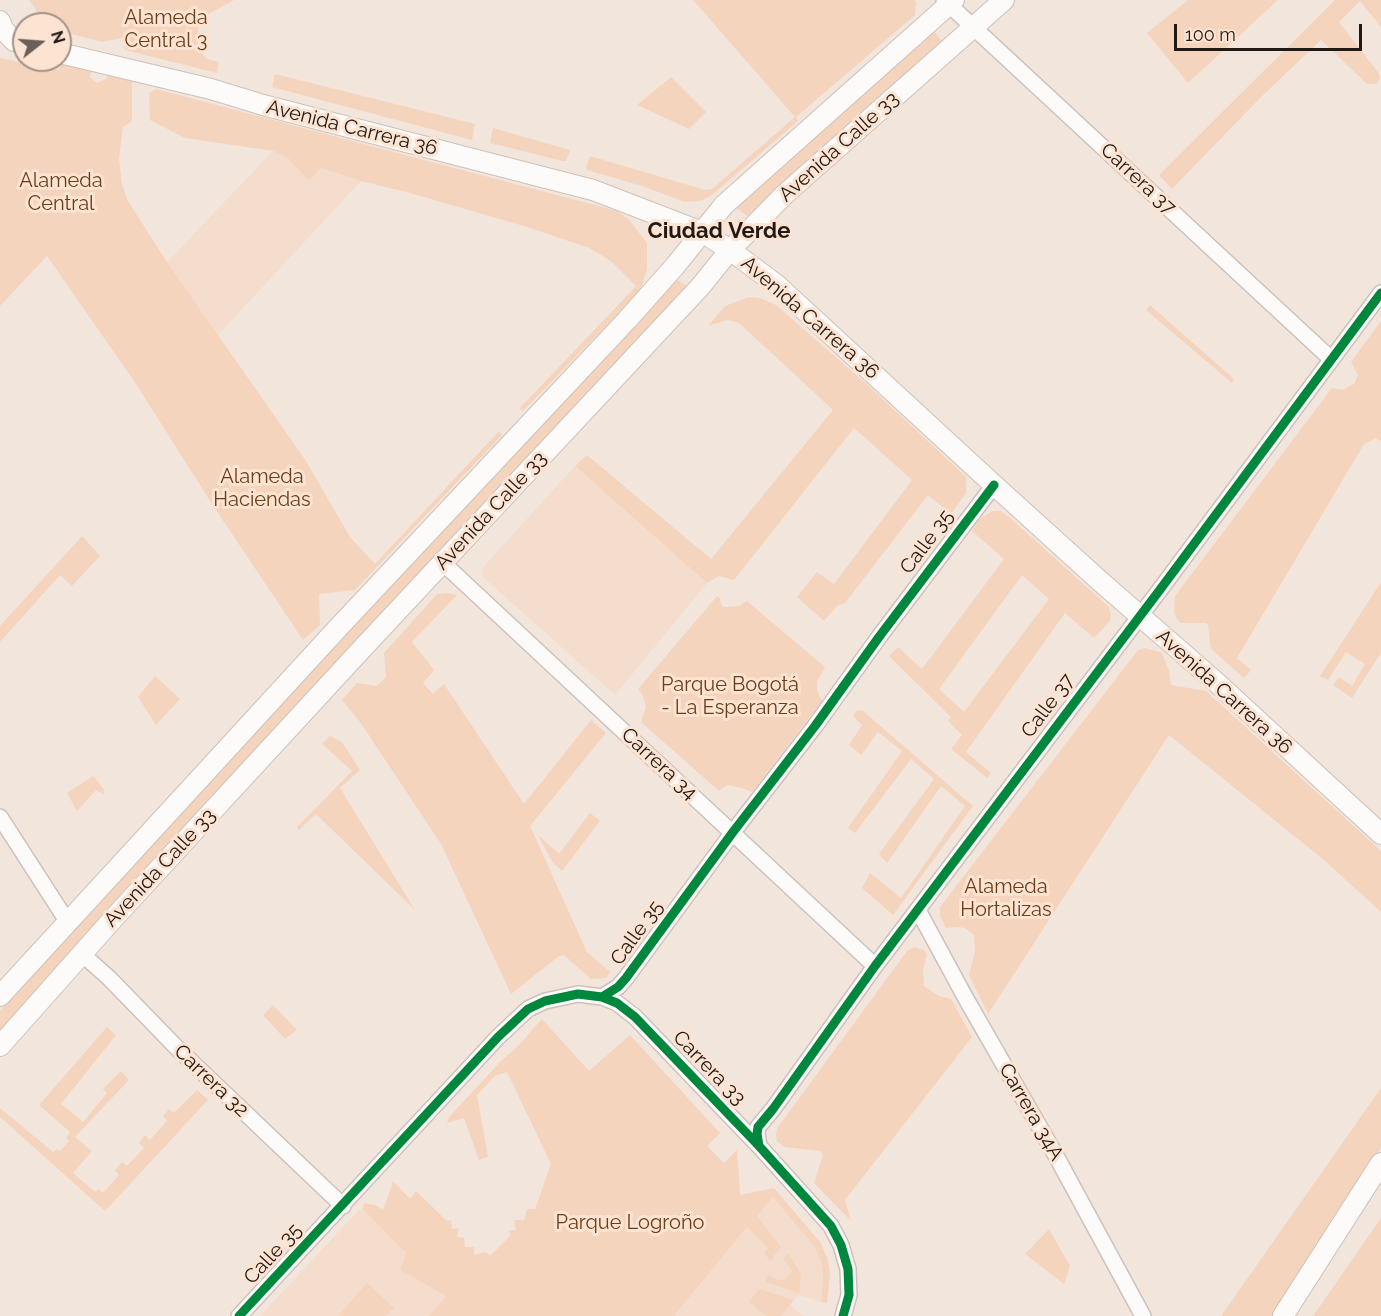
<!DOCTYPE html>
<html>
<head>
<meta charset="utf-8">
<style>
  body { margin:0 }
  #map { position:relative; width:1381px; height:1316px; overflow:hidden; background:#f2e5dc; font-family:Raleway,sans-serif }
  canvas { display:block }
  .north { position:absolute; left:12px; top:12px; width:60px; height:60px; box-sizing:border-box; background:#fce3d2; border:2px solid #a49286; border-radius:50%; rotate:73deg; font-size:16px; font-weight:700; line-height:24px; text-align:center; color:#211913 }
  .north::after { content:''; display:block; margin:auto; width:21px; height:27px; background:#6a6059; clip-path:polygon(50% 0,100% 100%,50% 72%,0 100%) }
  .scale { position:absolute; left:1174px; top:24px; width:188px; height:27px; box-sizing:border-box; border:3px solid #211913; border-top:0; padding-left:8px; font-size:18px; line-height:21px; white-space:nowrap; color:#211913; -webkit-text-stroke:4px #fce3d2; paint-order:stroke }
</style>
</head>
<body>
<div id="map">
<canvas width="1381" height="1316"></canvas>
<div class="north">N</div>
<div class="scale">100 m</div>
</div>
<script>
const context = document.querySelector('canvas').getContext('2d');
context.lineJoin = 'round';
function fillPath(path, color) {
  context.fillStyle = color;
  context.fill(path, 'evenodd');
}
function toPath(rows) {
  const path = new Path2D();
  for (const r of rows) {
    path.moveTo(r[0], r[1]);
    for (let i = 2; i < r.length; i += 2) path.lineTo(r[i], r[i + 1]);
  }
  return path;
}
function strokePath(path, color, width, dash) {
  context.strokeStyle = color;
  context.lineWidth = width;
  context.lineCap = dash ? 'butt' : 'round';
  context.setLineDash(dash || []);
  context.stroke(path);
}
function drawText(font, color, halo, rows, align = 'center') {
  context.font = font + ' Raleway,sans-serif';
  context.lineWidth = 6;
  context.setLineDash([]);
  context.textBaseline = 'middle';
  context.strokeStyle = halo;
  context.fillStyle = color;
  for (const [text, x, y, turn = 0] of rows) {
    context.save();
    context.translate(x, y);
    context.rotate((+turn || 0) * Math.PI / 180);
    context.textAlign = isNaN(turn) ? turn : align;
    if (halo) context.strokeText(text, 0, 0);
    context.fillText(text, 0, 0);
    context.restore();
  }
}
const built = toPath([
  [273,151,288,158,309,181,321,168,361,181,218,335,167,262],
  [575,466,707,583,615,695,483,577,482,571,485,565],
  [773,1196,814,1246,821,1261,823,1276,821,1302,798,1295,790,1305,804,1316,674,1316],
  [363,1209,406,1253,400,1270,446,1296,429,1316,260,1316,359,1210]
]);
const green = toPath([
  [29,0,234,0,209,14,198,24,198,49,207,59,219,62,217,73,125,50,122,38,102,42,60,31,60,24,46,24],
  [693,0,914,0,916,2,915,15,796,117,798,121,712,195,700,201,685,202,642,186,587,170,586,167,590,156,705,190,712,189,795,117],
  [1188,0,1278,0,1188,83,1147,33],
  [1335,0,1381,0,1381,27,1360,1,1339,22,1378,72,1380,77,1377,84,1367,84,1321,40,1260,98,1172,189,1159,175],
  [934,31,943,42,747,216,735,207],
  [0,58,59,70,61,61,92,69,90,77,97,83,106,79,108,72,132,79,132,121,123,127,119,159,122,184,128,201,167,262,306,461,350,537,375,564,499,431,502,435,355,590,319,594,320,625,303,640,212,504,134,381,47,256,0,306],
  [275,74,475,124,472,140,272,87],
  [671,77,706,112,689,129,637,105],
  [156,89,617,211,630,221,647,243,647,269,642,285,635,296,523,411,519,409,636,286,611,261,589,248,527,227,410,193,361,181,321,168,309,181,288,158,273,151,185,138,150,120,149,93],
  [493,128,570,150,566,161,562,161,490,143],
  [675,278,689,288,76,945,0,1032,0,1011,66,935],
  [749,297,760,298,776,305,871,388,966,477,966,493,951,514,928,495,845,603,837,606,824,621,797,597,817,572,834,584,912,480,854,428,734,580,719,576,707,583,575,466,587,455,711,559,833,410,739,323,728,320,708,326,725,306],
  [1150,305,1234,379,1232,383,1146,310],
  [1381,321,1381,442,1376,438,1364,444,1237,658,1251,670,1244,678,1211,649,1208,625,1205,623,1181,623,1177,619,1174,611,1175,596,1332,388,1342,390,1354,384,1358,375,1351,362],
  [992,511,1001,511,1010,518,1109,607,1111,615,1110,621,1094,638,1065,613,966,752,991,773,987,778,951,749,962,735,948,721,951,717,889,656,898,647,922,669,1004,559,972,531,980,519],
  [1022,575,1049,599,964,712,939,689],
  [82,536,100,556,72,586,60,575,0,642,0,626],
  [1381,582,1381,653,1352,698,1333,685,1339,677,1352,686,1365,664,1346,652,1328,680,1320,676],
  [448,593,457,595,412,642,434,670,423,683,433,694,444,684,524,804,591,720,606,733,530,826,587,952,610,972,606,978,591,979,564,955,559,956,511,994,441,844,360,722,342,700,357,683,377,686,386,677,384,653,437,594],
  [717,596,720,598,721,605,724,607,739,606,747,601,825,667,817,682,817,691,822,701,752,792,742,788,727,785,719,791,641,722,646,707,643,696,638,689],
  [1145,648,1162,653,1169,671,1171,685,1206,691,1381,851,1381,912,1324,860,1169,735,988,1014,969,975,975,951,974,935,965,928,958,927,946,928,940,916,940,907,1138,650],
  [155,676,180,699,156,725,138,697],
  [862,710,973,806,893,915,862,888,870,873,901,898,965,806,941,786,887,863,879,854,934,779,911,759,855,833,848,828,902,751,878,732,861,755,849,745,862,725,853,716,856,711],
  [330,736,342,742,360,770,340,788,415,910,316,814,299,830,297,827,352,771,322,744],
  [93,776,104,789,104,795,96,790,77,811,67,793],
  [590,813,600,821,562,871,553,863,538,835,559,854],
  [914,947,924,950,927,954,923,970,924,986,939,996,951,999,972,1037,845,1200,851,1221,814,1183,823,1155,821,1151,784,1147,777,1141,776,1134,778,1127,907,951],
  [273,1005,297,1030,285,1039,263,1015],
  [542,1019,589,1071,630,1035,720,1133,707,1146,724,1163,737,1150,740,1195,774,1188,820,1242,828,1260,830,1274,827,1303,821,1302,823,1276,821,1261,814,1246,773,1197,757,1216,781,1247,770,1261,764,1253,768,1247,747,1227,674,1316,429,1316,446,1296,400,1270,406,1253,363,1209,364,1203,375,1205,382,1209,384,1208,393,1181,410,1199,416,1191,447,1221,451,1220,452,1229,459,1228,457,1237,464,1238,465,1247,474,1247,474,1255,486,1252,490,1256,511,1235,508,1230,516,1230,514,1220,524,1220,527,1209,535,1209,551,1164,507,1072,495,1076,477,1095,488,1157,479,1160,464,1118,447,1123,449,1117,501,1061,518,1046],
  [107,1027,116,1035,61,1104,83,1122,107,1093,103,1089,121,1071,129,1080,75,1137,92,1151,73,1173,95,1192,98,1189,103,1193,119,1175,115,1170,122,1162,127,1166,144,1148,139,1143,145,1135,150,1140,167,1121,163,1116,169,1109,174,1113,197,1090,208,1100,105,1211,0,1117,0,1108,53,1152,57,1149,60,1151,69,1141,66,1138,70,1132,39,1105],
  [1381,1088,1381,1148,1272,1316,1221,1316],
  [1381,1218,1381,1316,1313,1316],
  [1049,1229,1070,1266,1064,1284,1025,1254],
  [788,1253,801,1274,799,1293,765,1282,768,1275,778,1280,786,1279,792,1271,783,1259],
  [367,1283,394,1308,386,1316,338,1316],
  [759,1289,794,1300,781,1316,767,1316,749,1302]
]);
const minor = toPath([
  [944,0,1331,359],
  [443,563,875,966],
  [0,817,67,921],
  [918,910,965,997,1055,1154,1143,1316],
  [82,954,109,978,178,1049,343,1206],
  [602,997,618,987,626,978,733,832,815,726,879,637,994,485],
  [759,1146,757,1134,758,1127,773,1109,875,966,1159,591,1381,293],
  [239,1316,498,1037,528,1009,545,1001,578,994,602,997,617,1003,635,1017,759,1146,831,1226,841,1245,848,1269,849,1295,843,1316]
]);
const major = toPath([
  [0,21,3,29,14,41],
  [60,53,211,89,263,105,593,190,702,232,730,250,777,285,994,485,1101,582,1216,682,1381,834],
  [0,996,337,629,627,320,675,266,724,205,954,0],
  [0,1046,112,920,359,652,700,287,730,250,784,195,1004,0],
  [1283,1316,1381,1163]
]);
const cycleway = toPath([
  [602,997,618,987,626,978,733,832,815,726,879,637,994,485],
  [759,1146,757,1134,758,1127,773,1109,875,966,1159,591,1381,293],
  [239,1316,498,1037,528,1009,545,1001,578,994,602,997,617,1003,635,1017,759,1146,831,1226,841,1245,848,1269,849,1295,843,1316]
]);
const parkNames = [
  ["Alameda",166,18],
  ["Central 3",166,41],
  ["Alameda",61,181],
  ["Central",61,204],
  ["Alameda",262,477],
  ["Haciendas",262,500],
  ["Parque Bogotá",730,685],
  ["- La Esperanza",730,708],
  ["Alameda",1006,887],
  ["Hortalizas",1006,910],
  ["Parque Logroño",630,1223]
];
const streetNames = [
  ["Avenida Carrera 36",352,128,14],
  ["Avenida Calle 33",839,147,-42],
  ["Carrera 37",1138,179,43],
  ["Avenida Carrera 36",810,318,41],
  ["Avenida Calle 33",491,511,-47],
  ["Calle 35",927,542,-53],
  ["Avenida Carrera 36",1224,692,42],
  ["Calle 37",1048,706,-53],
  ["Carrera 34",659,764,43],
  ["Avenida Calle 33",160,868,-47],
  ["Calle 35",637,933,-54],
  ["Carrera 33",709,1068,46],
  ["Carrera 32",211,1081,44],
  ["Carrera 34A",1031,1112,60],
  ["Calle 35",273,1254,-47]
];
const quarterNames = [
  ["Ciudad Verde",719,231]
];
fillPath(built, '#f4ddcd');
fillPath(green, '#f5d4bd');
strokePath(minor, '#ccc2bb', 18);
strokePath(major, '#ccc2bb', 22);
strokePath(minor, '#fdfbfa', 15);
strokePath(major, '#fdfbfa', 20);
strokePath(cycleway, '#00873e', 9);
drawText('20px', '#6b3d18', '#fce3d2', parkNames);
drawText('20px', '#211913', '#fce3d2', streetNames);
drawText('bold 22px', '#211913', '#fce3d2', quarterNames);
</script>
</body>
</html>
